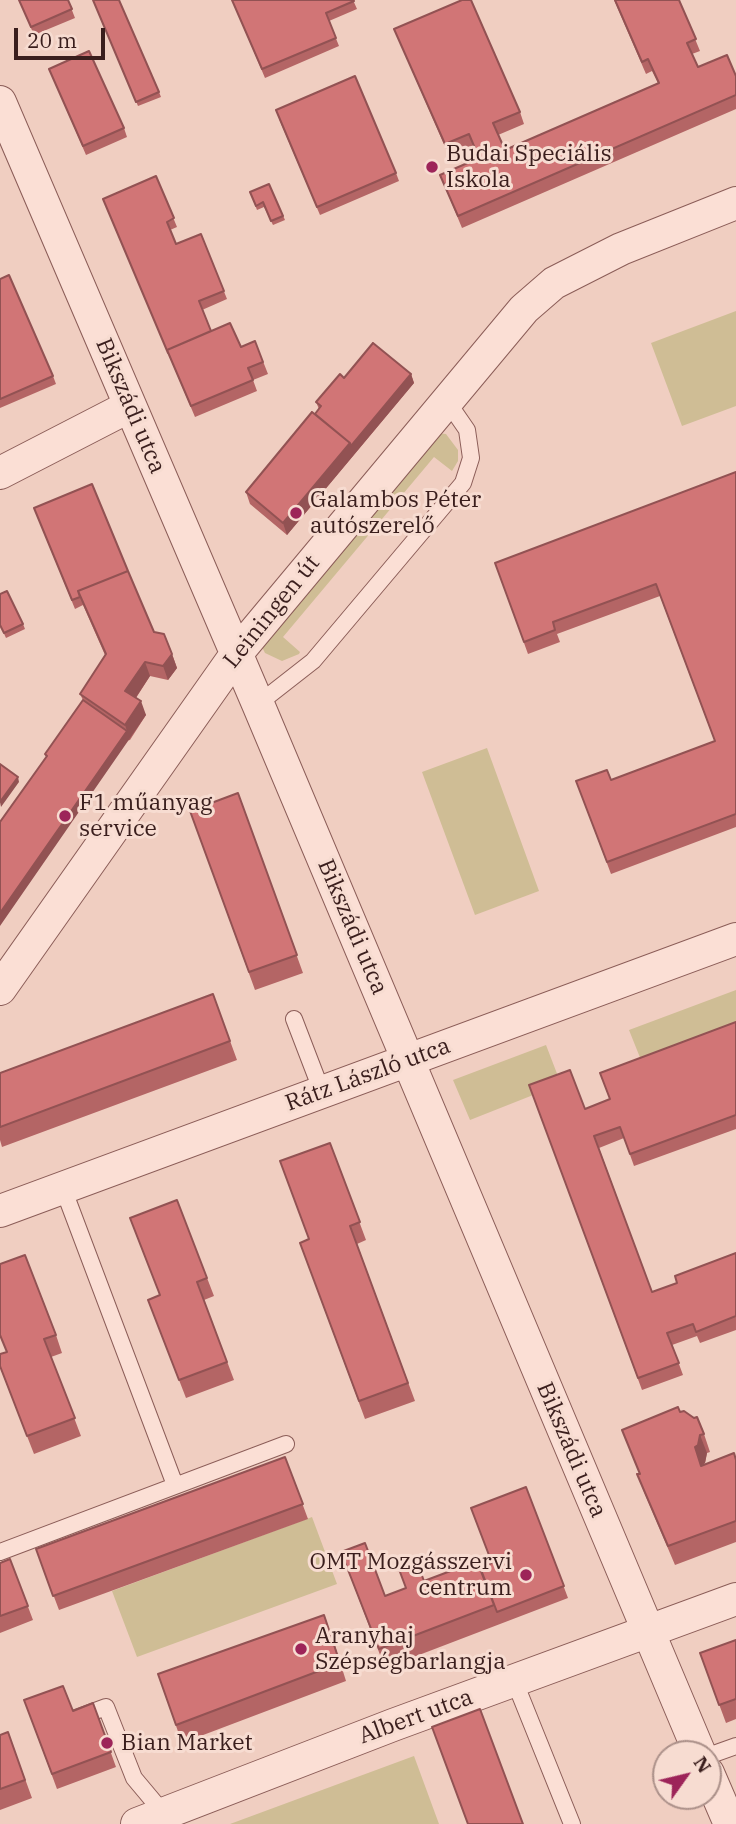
<!DOCTYPE html>
<html>
<head>
<meta charset="utf-8">
<style>
  body { margin:0 }
  #map { position:relative; width:736px; height:1824px; overflow:hidden; background:#f0cec1; font-family:"IBM Plex Serif",serif }
  canvas { display:block }
  .north { position:absolute; left:652px; top:1740px; width:70px; height:70px; box-sizing:border-box; background:#f7dcd1; border:2px solid #ab9089; border-radius:50%; rotate:56deg; font-size:19px; font-weight:700; line-height:28px; text-align:center; color:#3a1e1d }
  .north::after { content:''; display:block; margin:auto; width:24px; height:32px; background:#9d2459; clip-path:polygon(50% 0,100% 100%,50% 72%,0 100%) }
  .scale { position:absolute; left:14px; top:28px; width:91px; height:32px; box-sizing:border-box; border:4px solid #3a1e1d; border-top:0; padding-left:9px; font-size:21px; line-height:24px; white-space:nowrap; color:#3a1e1d; -webkit-text-stroke:5px #f7dcd1; paint-order:stroke }
</style>
</head>
<body>
<div id="map">
<canvas width="736" height="1824"></canvas>
<div class="north">N</div>
<div class="scale">20 m</div>
</div>
<script>
const context = document.querySelector('canvas').getContext('2d');
context.lineJoin = 'round';
function fillPath(path, color) {
  context.fillStyle = color;
  context.fill(path, 'evenodd');
}
function toPath(rows) {
  const path = new Path2D();
  for (const r of rows) {
    path.moveTo(r[0], r[1]);
    for (let i = 2; i < r.length; i += 2) path.lineTo(r[i], r[i + 1]);
  }
  return path;
}
function strokePath(path, color, width, dash) {
  context.strokeStyle = color;
  context.lineWidth = width;
  context.lineCap = dash ? 'butt' : 'round';
  context.setLineDash(dash || []);
  context.stroke(path);
}
function drawText(font, color, halo, rows, align = 'center') {
  context.font = font + ' "IBM Plex Serif",serif';
  context.lineWidth = 6;
  context.setLineDash([]);
  context.textBaseline = 'middle';
  context.strokeStyle = halo;
  context.fillStyle = color;
  for (const [text, x, y, turn = 0] of rows) {
    context.save();
    context.translate(x, y);
    context.rotate((+turn || 0) * Math.PI / 180);
    context.textAlign = isNaN(turn) ? turn : align;
    if (halo) context.strokeText(text, 0, 0);
    context.fillText(text, 0, 0);
    context.restore();
  }
}
const green = toPath([
  [736,311,736,406,682,426,651,343],
  [437,433,446,434,458,450,458,461,452,471,434,457,283,637,300,652,299,654,282,661,265,653,261,645],
  [487,748,539,891,475,915,422,772],
  [736,990,736,1023,641,1060,629,1030],
  [546,1045,561,1084,470,1120,453,1080],
  [312,1517,337,1584,137,1657,112,1591],
  [414,1756,439,1824,230,1824]
]);
const service = toPath([
  [258,704,313,661,463,483,471,458,467,430,447,401],
  [294,1019,322,1092],
  [63,1188,175,1485],
  [0,1552,286,1444],
  [514,1680,572,1824],
  [76,1718,106,1707,134,1778,165,1815],
  [708,1756,736,1746]
]);
const minor = toPath([
  [0,102,258,704,700,1754],
  [0,473,130,406],
  [0,989,237,653,524,309,554,283,621,249,736,203],
  [0,1211,736,939],
  [708,1773,730,1824],
  [137,1824,393,1725,736,1599]
]);
const wall = toPath([
  [19,0,68,0,75,18,34,35],
  [93,0,159,92,161,97,138,106],
  [232,0,353,0,357,9,329,21,339,46,265,78],
  [614,0,679,0,700,51,692,54,698,67,736,76,736,109,462,228,440,175,479,158,473,146,449,156,394,29,520,112,524,124,498,135,505,150,658,83,652,71,646,74],
  [49,69,124,128,127,137,86,155],
  [279,119,396,173,399,181,320,215],
  [156,176,177,227,170,230,176,244,201,234,227,299,202,310,211,331,241,347,255,341,268,374,253,380,257,391,195,417,106,207],
  [269,184,285,220,273,225,264,207,257,210,250,192],
  [0,279,53,376,56,384,0,408],
  [411,374,414,383,287,535,250,504,246,492,319,409,316,402,344,378],
  [736,472,736,827,611,874,576,781,611,780,715,742,660,596,557,634,560,642,528,654,495,563],
  [37,516,154,632,172,654,177,668,168,680,150,676,136,698,146,715,130,740,46,757,45,754,83,700,80,694,105,655,83,605,75,609],
  [23,624,25,629,6,638,0,625],
  [238,793,303,973,255,990,190,811],
  [213,994,237,1060,2,1147,0,1140,0,1073],
  [736,1022,736,1129,634,1166,624,1138,599,1148,652,1292,677,1283,736,1253,736,1330,700,1343,697,1336,672,1345,683,1375,642,1390,529,1085,585,1109,610,1099],
  [330,1143,366,1240,357,1244,415,1401,365,1419,300,1243,309,1239],
  [177,1200,214,1296,204,1300,234,1380,186,1398,148,1300,159,1295],
  [56,1335,62,1353,51,1357,81,1436,34,1454,0,1367,0,1354],
  [680,1412,704,1434,710,1452,707,1453,705,1463,701,1466,736,1460,736,1542,675,1565,644,1492,637,1474,640,1474,622,1430],
  [285,1457,308,1519,59,1610,36,1549],
  [526,1487,568,1598,385,1668,341,1552,385,1596,424,1581,480,1567,492,1563],
  [10,1559,33,1620,0,1633,0,1563],
  [331,1633,346,1681,182,1743,158,1674],
  [736,1640,736,1719,726,1723,700,1653],
  [24,1700,73,1711,93,1703,116,1767,57,1789],
  [8,1732,32,1798,0,1810,0,1735]
]);
const shadedWall = toPath([
  [411,374,414,383,287,535,283,523,350,443],
  [172,654,177,668,168,680,163,666],
  [145,662,150,676,131,705,125,691],
  [141,701,146,715,0,926,0,913,127,731,125,725],
  [18,777,19,782,1,807,0,802],
  [700,1435,707,1453,705,1463,701,1466,695,1447]
]);
const building = toPath([
  [19,0,68,0,72,9,31,27,19,0],
  [93,0,119,0,159,92,136,102,93,0],
  [232,0,353,0,354,1,326,13,336,38,262,69,232,0],
  [462,0,471,0,520,112,493,123,505,150,659,83,648,59,642,62,615,0,679,0,696,39,687,43,698,67,727,55,736,76,736,95,458,216,440,175,479,158,469,134,445,144,394,29,462,0],
  [89,51,124,128,83,146,49,69,89,51],
  [355,76,396,173,317,207,276,110,355,76],
  [156,176,174,218,167,222,176,244,201,234,224,291,199,301,211,331,167,350,168,353,103,199,156,176],
  [269,184,283,216,271,221,263,202,256,206,250,192,269,184],
  [9,275,53,376,0,399,0,279,9,275],
  [230,323,241,347,255,341,263,362,248,368,253,380,191,406,167,350,230,323],
  [373,343,411,374,351,446,350,443,315,414,321,406,316,402,340,374,344,378,373,343],
  [312,412,350,443,283,523,246,492,312,412],
  [736,472,736,814,607,862,576,781,607,770,611,780,715,741,656,584,553,622,555,630,524,642,495,563,736,472],
  [92,484,128,571,78,591,80,597,72,600,34,508,92,484],
  [128,571,154,632,164,634,172,654,163,666,145,662,125,691,141,701,125,725,80,694,106,654,78,591,128,571],
  [7,591,23,624,4,633,0,625,0,594,7,591],
  [83,700,127,731,0,913,0,822,47,756,45,754,83,700],
  [0,764,18,777,0,802,0,764],
  [238,793,297,955,249,972,190,811,238,793],
  [213,994,230,1041,0,1127,0,1073,213,994],
  [736,1022,736,1115,630,1154,620,1127,594,1136,652,1292,677,1283,675,1276,736,1253,736,1316,696,1332,693,1324,667,1333,679,1363,638,1378,529,1085,570,1070,585,1109,610,1099,600,1073,736,1022],
  [330,1143,360,1222,350,1226,408,1383,359,1401,300,1243,309,1239,280,1161,330,1143],
  [177,1200,207,1278,197,1282,227,1362,179,1380,148,1300,160,1295,130,1218,177,1200],
  [25,1255,56,1335,44,1339,75,1418,27,1436,0,1366,0,1354,7,1352,0,1335,0,1264,25,1255],
  [678,1407,680,1412,684,1411,694,1418,697,1417,704,1434,700,1435,698,1445,695,1447,701,1466,734,1453,736,1460,736,1521,668,1546,637,1474,640,1474,622,1430,678,1407],
  [285,1457,303,1504,53,1596,36,1549,285,1457],
  [526,1487,564,1586,497,1612,480,1567,492,1563,471,1508,526,1487],
  [365,1543,385,1596,406,1588,397,1564,415,1557,424,1581,477,1561,494,1605,379,1649,341,1552,365,1543],
  [10,1559,28,1606,0,1616,0,1563,10,1559],
  [324,1615,340,1663,176,1725,158,1674,324,1615],
  [736,1640,736,1699,719,1705,700,1653,736,1640],
  [63,1686,73,1711,93,1703,111,1752,52,1774,24,1700,63,1686],
  [480,1709,523,1824,468,1824,432,1727,480,1709],
  [8,1732,25,1780,0,1789,0,1735,8,1732]
]);
const markers = [
  [432,167,7,"#9d2459"],
  [296,513,7,"#9d2459"],
  [65,816,7,"#9d2459"],
  [526,1575,7,"#9d2459"],
  [301,1649,7,"#9d2459"],
  [107,1743,7,"#9d2459"]
];
const poiNames = [
  ["Budai Speciális",446,154],
  ["Iskola",446,180],
  ["Galambos Péter",310,500],
  ["autószerelő",310,526],
  ["F1 műanyag",79,803],
  ["service",79,829],
  ["OMT Mozgásszervi",512,1562,"right"],
  ["centrum",512,1588,"right"],
  ["Aranyhaj",315,1636],
  ["Szépségbarlangja",315,1662],
  ["Bian Market",121,1743]
];
const streetNames = [
  ["Bikszádi utca",130,406,67],
  ["Leiningen út",272,612,-51],
  ["Bikszádi utca",352,927,67],
  ["Rátz László utca",368,1075,-20],
  ["Bikszádi utca",571,1450,67],
  ["Albert utca",416,1717,-20]
];
fillPath(green, '#cfbd95');
strokePath(service, '#8b5d58', 18);
strokePath(minor, '#8b5d58', 34);
strokePath(service, '#fbdfd5', 16);
strokePath(minor, '#fbdfd5', 32);
fillPath(wall, '#b46565');
fillPath(shadedWall, '#925253');
fillPath(building, '#d17576');
strokePath(building, '#925253', 2);
for (const [x, y, r, color] of markers) {
  const dot = new Path2D();
  dot.arc(x, y, r, 0, 2 * Math.PI);
  context.fillStyle = color;
  context.fill(dot);
  strokePath(dot, '#f7dcd1', 2.5);
}
drawText('23px', '#3a1e1d', '#f7dcd1', poiNames, 'left');
drawText('23px', '#3a1e1d', '#f7dcd1', streetNames);
</script>
</body>
</html>
